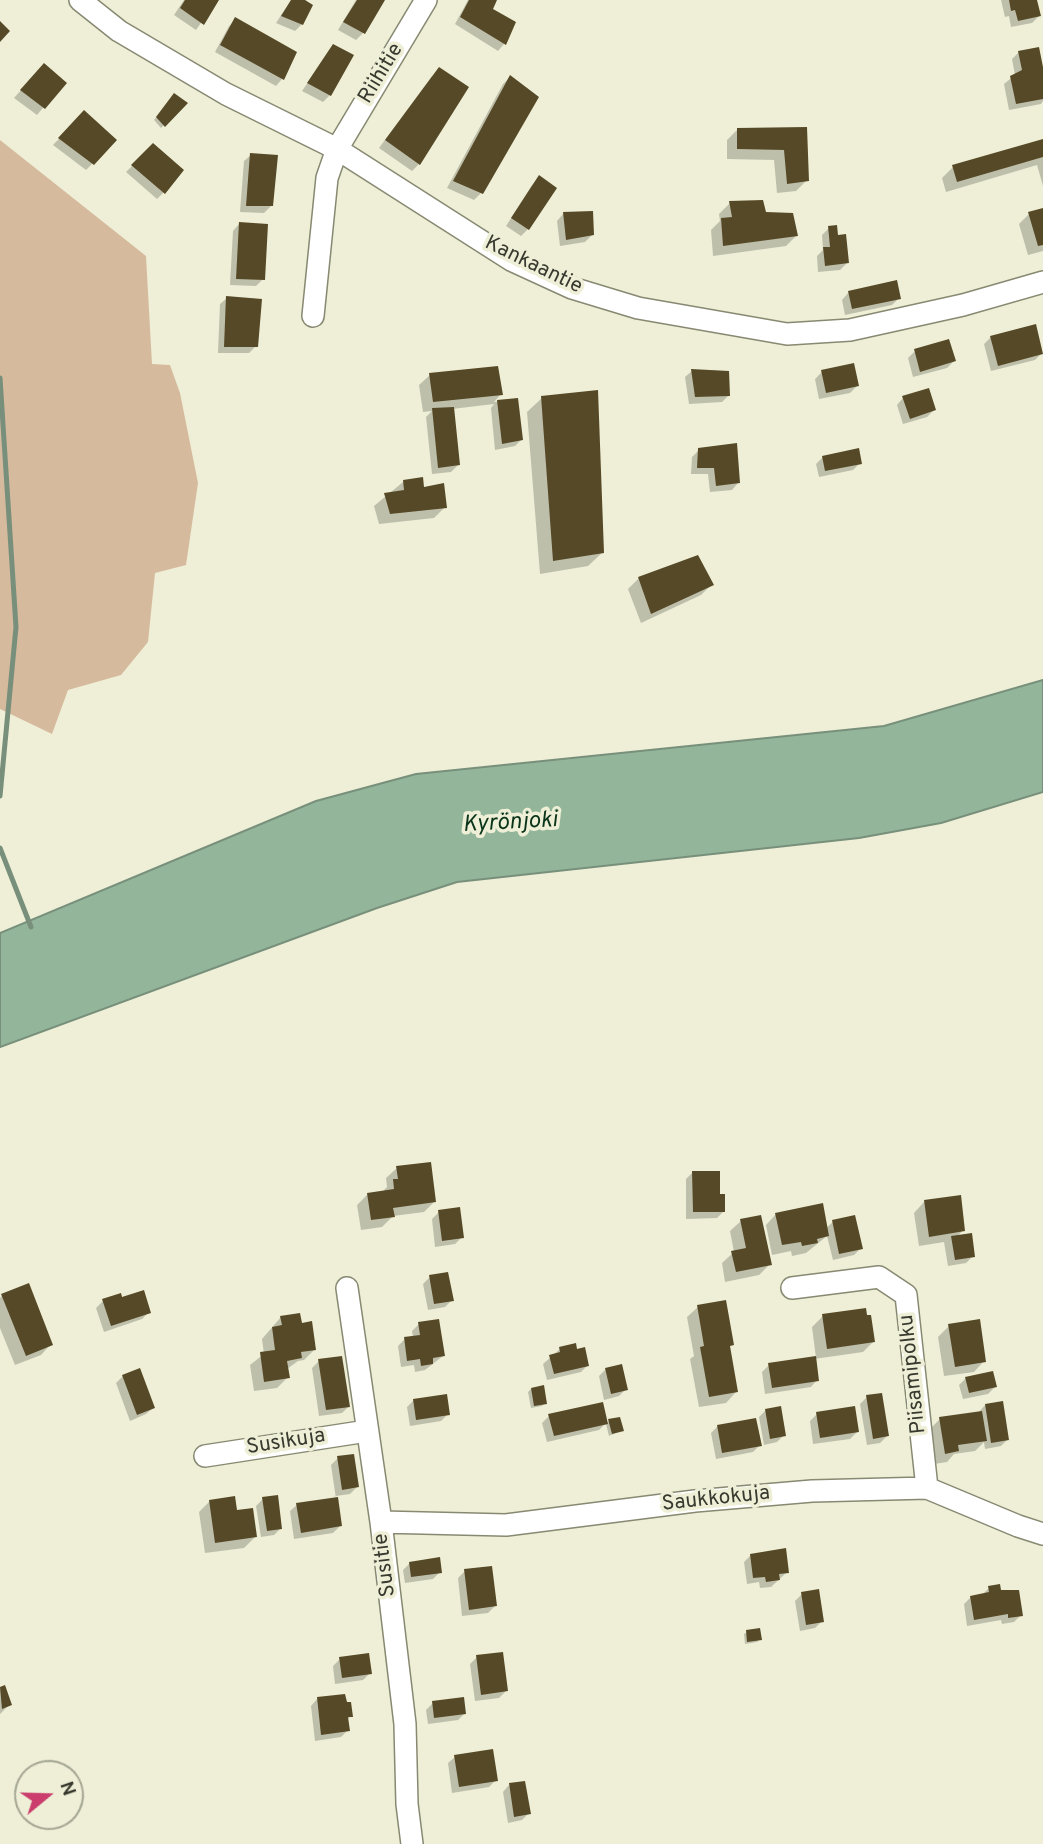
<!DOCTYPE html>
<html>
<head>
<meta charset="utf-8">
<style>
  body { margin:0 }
  #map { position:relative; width:1043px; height:1844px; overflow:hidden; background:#eeefd6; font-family:Overpass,sans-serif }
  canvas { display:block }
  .north { position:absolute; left:14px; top:1760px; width:70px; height:70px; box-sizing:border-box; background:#eeefd6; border:2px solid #a5a693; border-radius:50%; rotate:71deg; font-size:19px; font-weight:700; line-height:28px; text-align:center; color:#38392f }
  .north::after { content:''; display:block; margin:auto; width:24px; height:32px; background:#ca3d6c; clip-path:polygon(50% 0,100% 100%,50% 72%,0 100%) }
</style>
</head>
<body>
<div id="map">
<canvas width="1043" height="1844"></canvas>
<div class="north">N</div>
</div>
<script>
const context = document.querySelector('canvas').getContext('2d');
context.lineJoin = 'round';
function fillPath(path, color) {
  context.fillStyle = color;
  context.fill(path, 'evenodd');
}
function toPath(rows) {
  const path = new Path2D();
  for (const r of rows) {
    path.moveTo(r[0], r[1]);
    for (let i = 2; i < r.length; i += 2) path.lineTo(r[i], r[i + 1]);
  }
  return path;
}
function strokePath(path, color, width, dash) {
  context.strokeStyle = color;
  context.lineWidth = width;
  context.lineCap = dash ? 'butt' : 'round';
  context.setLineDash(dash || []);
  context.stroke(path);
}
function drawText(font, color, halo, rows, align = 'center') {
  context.font = font + ' Overpass,sans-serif';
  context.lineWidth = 7;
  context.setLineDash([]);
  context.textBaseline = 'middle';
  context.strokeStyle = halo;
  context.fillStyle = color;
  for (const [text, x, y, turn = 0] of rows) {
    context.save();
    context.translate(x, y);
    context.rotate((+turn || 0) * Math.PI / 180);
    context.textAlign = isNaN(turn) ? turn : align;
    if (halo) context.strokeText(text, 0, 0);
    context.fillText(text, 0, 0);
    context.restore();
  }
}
const green = toPath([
  [0,140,146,256,152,364,170,365,180,393,198,483,186,565,155,573,148,642,121,675,68,690,52,734,0,709]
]);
const water = toPath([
  [1043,680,1043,792,941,823,859,838,457,882,377,908,0,1047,0,933,316,801,416,774,884,726,1043,680]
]);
const shadow = toPath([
  [184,0,217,0,196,30,174,15],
  [291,0,302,0,302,24,295,31,276,23],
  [356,0,383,0,363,33,356,40,338,30],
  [468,0,495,0,491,10,514,22,504,44,498,51,455,24],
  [1001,0,1035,0,1039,16,1032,23,1011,27,1009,16,1005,17],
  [236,19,282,79,276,86,215,52,229,26],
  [333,46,330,95,323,102,302,91],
  [1019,52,1043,76,1043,101,1041,104,1009,110,1004,84,1015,75,1012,59],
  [37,72,64,83,37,115,14,98],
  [432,76,466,87,419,164,412,171,379,148],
  [510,77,481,193,474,200,447,188,503,84],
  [171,98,185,103,161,128,154,120],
  [84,113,115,141,86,170,53,145],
  [805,129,807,180,796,191,777,193,774,160,727,159,727,140,737,130],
  [1043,140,1043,186,1037,165,946,192,942,178,953,167],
  [153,145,164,192,157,199,126,172],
  [251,155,271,206,264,213,240,212,244,161],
  [539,178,528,229,521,236,506,226,532,185],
  [730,203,765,214,796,236,786,246,713,256,711,230,720,221,719,214],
  [1043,210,1043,251,1028,255,1019,224,1029,214],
  [563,214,592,235,585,242,560,246,557,221],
  [239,224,263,279,256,286,230,285,233,231],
  [829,228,837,237,847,263,840,270,818,272,817,256,823,250,822,235],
  [848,293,899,298,892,305,845,315,842,300],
  [227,298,256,346,249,353,218,353,220,304],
  [991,337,1042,353,1035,360,991,371,984,344],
  [915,351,954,361,947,368,913,377,908,358],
  [692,371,729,395,722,402,689,404,685,377],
  [822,372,857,386,850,393,819,399,815,379],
  [430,375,501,394,494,402,516,400,522,439,515,446,495,450,491,408,494,404,452,409,458,465,451,472,432,474,426,417,432,411,423,412,419,385],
  [542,398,603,552,588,566,540,574,527,412],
  [903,398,934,410,927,417,903,424,897,405],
  [699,450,738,483,732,490,710,492,708,474,691,474,692,457],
  [823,457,860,463,853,470,819,477,816,464],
  [403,482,423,489,445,507,434,518,379,524,374,506],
  [639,578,711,585,701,595,641,623,628,589],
  [397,1168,434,1202,424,1212,393,1216,382,1227,361,1230,357,1205,368,1194,382,1192,387,1187,386,1178],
  [693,1172,719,1196,723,1212,717,1218,686,1219,686,1179],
  [924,1202,963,1230,957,1237,973,1256,966,1263,948,1266,944,1242,919,1246,914,1213],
  [439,1212,462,1237,455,1244,435,1247,432,1219],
  [776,1214,826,1228,833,1222,861,1248,854,1255,833,1260,827,1236,806,1253,792,1256,791,1251,772,1255,766,1225],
  [741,1221,770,1264,759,1275,725,1282,722,1263,734,1252,730,1231],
  [430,1277,452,1300,445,1307,428,1310,423,1284],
  [2,1296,51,1344,41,1355,15,1365,0,1328,0,1298],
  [121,1299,149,1312,142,1319,104,1332,96,1308,103,1301],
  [698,1307,732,1344,729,1348,736,1392,726,1403,699,1407,690,1359,694,1356,687,1317],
  [823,1316,873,1342,863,1352,814,1359,817,1380,811,1387,765,1394,762,1372,769,1365,816,1358,812,1327],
  [281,1317,300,1324,315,1349,304,1360,298,1361,287,1369,288,1377,277,1388,254,1391,250,1365,264,1354,262,1339],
  [419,1324,443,1356,425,1370,415,1372,414,1365,401,1367,398,1346,405,1339,413,1337,412,1331],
  [949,1326,984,1361,974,1372,944,1376,938,1337],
  [560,1349,588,1365,581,1372,547,1380,543,1364],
  [319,1361,349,1406,342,1413,319,1416,312,1368],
  [606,1369,626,1389,619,1396,604,1400,599,1376],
  [123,1376,153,1408,146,1414,130,1421,116,1383],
  [966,1378,995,1387,988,1394,963,1399,959,1385],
  [531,1389,545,1403,542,1406,531,1408,528,1392],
  [867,1397,887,1436,880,1443,867,1445,860,1404],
  [414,1400,448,1414,441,1421,410,1426,407,1407],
  [985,1405,1008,1439,1001,1446,985,1449,984,1442,975,1451,954,1454,947,1462,934,1464,929,1430,940,1419,979,1412],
  [766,1410,784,1435,777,1442,764,1445,759,1417],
  [817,1414,857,1432,850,1439,813,1444,810,1421],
  [549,1416,606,1423,599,1430,547,1442,542,1423],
  [609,1421,622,1430,609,1436,606,1424],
  [718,1426,760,1445,753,1452,716,1459,711,1433],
  [338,1458,357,1487,350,1494,336,1496,340,1526,333,1533,294,1539,290,1511,297,1505,336,1499,331,1465],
  [263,1499,281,1528,274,1535,261,1537,256,1506],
  [210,1501,235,1512,255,1537,244,1548,205,1553,199,1512],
  [751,1555,787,1572,771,1587,760,1588,759,1582,747,1584,744,1562],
  [410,1563,440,1572,433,1579,405,1583,403,1570],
  [465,1571,495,1606,488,1613,462,1616,458,1578],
  [989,1588,1000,1592,1021,1615,1014,1622,1002,1624,1001,1620,967,1626,964,1604,971,1597,981,1596],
  [802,1594,822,1621,815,1628,800,1631,795,1601],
  [747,1632,760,1639,757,1642,745,1644,744,1634],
  [477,1657,506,1691,499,1698,475,1701,470,1664],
  [340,1659,370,1673,363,1680,335,1684,333,1666],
  [4,1687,10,1704,0,1714,0,1689],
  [317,1699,351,1716,347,1720,348,1730,341,1737,315,1741,311,1706],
  [433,1703,465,1713,458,1720,428,1724,426,1710],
  [455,1757,496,1780,489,1787,452,1793,448,1763],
  [509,1785,529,1813,522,1820,508,1823,503,1792]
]);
const stream = toPath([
  [0,378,16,627,0,796],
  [0,848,31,927]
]);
const building = toPath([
  [185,0,219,0,204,25,180,8],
  [291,0,305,0,313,5,303,25,281,16],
  [357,0,385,0,365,34,343,22],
  [469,0,497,0,493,9,516,22,506,45,460,17],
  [1009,0,1037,0,1041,16,1018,21,1015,10,1011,11],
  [235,17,297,52,284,80,220,45],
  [0,21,10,31,0,42],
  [333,44,354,55,331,96,307,83],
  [1039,47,1043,67,1043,99,1016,104,1010,76,1022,70,1018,51],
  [44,63,67,83,45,109,20,90],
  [439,67,469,87,420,165,385,140],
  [510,75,539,97,483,194,453,181],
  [174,93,188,103,165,127,156,117],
  [84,110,117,140,94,165,58,138],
  [807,127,809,181,787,184,784,150,737,149,737,128],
  [1043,139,1043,157,957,182,952,165],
  [153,143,184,170,165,194,131,165],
  [250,153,278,155,273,206,246,206],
  [539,175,557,188,529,230,511,218],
  [763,200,766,212,793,213,798,236,723,246,721,218,732,217,729,201],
  [1043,208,1043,245,1038,246,1028,212],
  [593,211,594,235,566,240,563,212],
  [239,222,268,224,265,280,236,279],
  [837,225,838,235,846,234,849,263,825,266,823,247,830,247,828,226],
  [897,280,901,299,852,309,848,291],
  [226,296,262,299,258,347,224,347],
  [1036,324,1043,354,998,366,990,336],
  [949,339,956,361,920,372,914,349],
  [854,363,859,386,826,393,821,370],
  [498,366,503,395,433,402,429,373],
  [691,369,729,371,730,396,695,397],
  [929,388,936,410,910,419,902,396],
  [598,390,604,553,553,561,541,396],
  [518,398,523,440,502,444,497,400],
  [454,407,460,465,438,468,432,408],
  [737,443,740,483,716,486,714,468,697,468,698,448],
  [859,448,862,464,825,471,822,456],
  [423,477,424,487,444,483,447,508,390,514,384,493,404,490,403,480],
  [698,555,714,585,651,614,638,577],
  [431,1162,436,1202,393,1208,395,1217,371,1220,367,1193,394,1189,393,1179,398,1179,396,1166],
  [692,1171,720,1171,720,1194,725,1194,725,1212,693,1212],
  [961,1195,965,1231,929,1237,924,1200],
  [823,1203,829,1236,817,1239,818,1243,802,1246,801,1242,782,1245,775,1213],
  [460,1207,464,1238,442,1241,438,1210],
  [761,1215,772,1265,736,1272,731,1251,746,1248,740,1219],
  [855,1215,863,1249,839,1254,832,1220],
  [972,1233,975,1257,955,1260,951,1236],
  [448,1272,454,1301,434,1304,429,1275],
  [29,1283,53,1345,26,1356,1,1294],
  [144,1290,151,1313,111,1326,102,1299,121,1293,122,1297],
  [726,1300,734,1345,730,1346,738,1392,709,1397,700,1347,704,1346,697,1305],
  [866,1308,867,1315,871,1315,875,1342,827,1349,822,1314],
  [300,1313,302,1323,312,1321,316,1350,301,1352,302,1358,287,1361,290,1378,264,1382,260,1352,275,1350,272,1327,282,1325,280,1316],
  [439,1319,445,1356,433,1358,433,1364,421,1366,420,1359,407,1361,404,1337,420,1335,418,1322],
  [980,1319,986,1362,955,1367,948,1324],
  [576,1343,577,1349,585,1347,589,1366,554,1374,549,1355,560,1352,559,1347],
  [342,1356,350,1407,326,1410,318,1359],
  [816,1356,819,1381,772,1388,768,1363],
  [622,1364,628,1390,611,1394,605,1368],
  [140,1368,155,1408,137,1415,122,1375],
  [993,1371,997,1387,969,1393,965,1377],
  [544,1385,547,1404,534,1406,531,1388],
  [882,1393,889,1436,873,1439,866,1395],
  [447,1394,450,1415,416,1420,413,1399],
  [1003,1401,1009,1440,991,1443,985,1404],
  [603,1402,608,1424,554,1436,548,1414],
  [781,1406,786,1436,770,1439,765,1409],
  [855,1406,859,1432,820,1438,816,1412],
  [982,1411,987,1441,958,1445,959,1451,945,1454,939,1417],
  [620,1417,624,1431,612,1434,608,1419],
  [756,1418,762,1446,722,1453,717,1425],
  [354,1454,359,1487,342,1490,337,1456],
  [278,1495,282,1529,267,1531,262,1497],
  [235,1496,237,1510,253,1508,257,1537,215,1543,209,1500],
  [338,1497,342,1526,301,1533,296,1503],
  [786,1548,789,1573,779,1574,780,1580,766,1582,765,1577,753,1578,750,1554],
  [440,1557,442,1573,411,1577,409,1562],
  [492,1566,497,1606,469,1610,464,1569],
  [1000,1584,1001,1590,1019,1590,1023,1616,1008,1618,1008,1614,974,1620,970,1596,989,1592,988,1586],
  [819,1589,824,1622,806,1625,801,1592],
  [760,1628,762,1640,747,1642,746,1630],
  [503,1652,508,1691,481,1695,476,1655],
  [369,1653,372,1674,342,1678,339,1657],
  [5,1685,12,1705,2,1709,0,1687],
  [345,1694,347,1702,351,1702,353,1717,348,1717,350,1731,321,1735,317,1697],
  [464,1697,466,1714,434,1718,432,1701],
  [493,1749,498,1781,459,1787,454,1755],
  [525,1781,531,1814,514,1817,509,1783]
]);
const minor = toPath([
  [80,0,119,31,226,94,337,149,511,260,572,288,638,308,787,334,850,330,963,305,1043,282],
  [313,316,327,178,337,149,426,0],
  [347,1288,381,1522,405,1724,407,1804,412,1844],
  [792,1288,879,1277,906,1295,927,1488],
  [205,1456,367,1431],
  [381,1522,506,1525,695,1501,812,1491,927,1488,1018,1526,1043,1534]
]);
const streetNames = [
  ["Riihitie",382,74,-59],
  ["Kankaantie",533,266,26],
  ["Piisamipolku",914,1374,-96],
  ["Susikuja",286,1443,-9],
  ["Saukkokuja",716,1500,-6],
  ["Susitie",386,1565,-97]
];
const waterNames = [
  ["Kyrönjoki",510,824,-3]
];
fillPath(green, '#d6ba9e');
fillPath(water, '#93b69b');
strokePath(water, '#78907b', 2);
fillPath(shadow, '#0003');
strokePath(stream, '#78907b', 5);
fillPath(building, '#564927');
strokePath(minor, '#888972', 24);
strokePath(minor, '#fff', 21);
drawText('21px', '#38392f', '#eeefd6', streetNames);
drawText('italic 23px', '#093419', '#eeefd6', waterNames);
</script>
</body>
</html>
